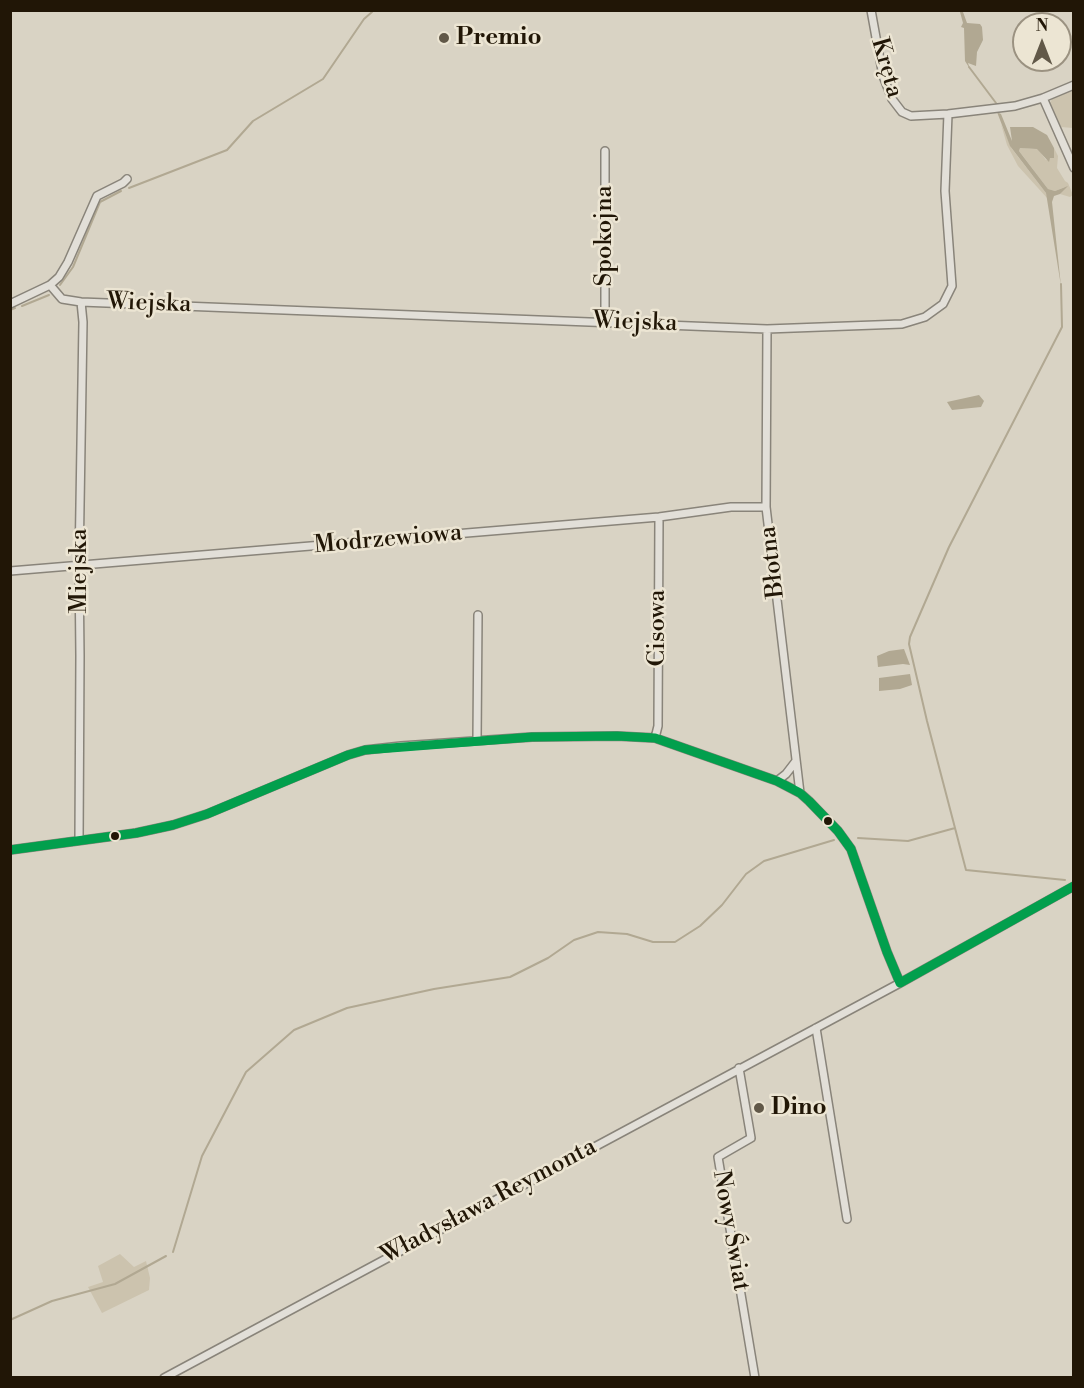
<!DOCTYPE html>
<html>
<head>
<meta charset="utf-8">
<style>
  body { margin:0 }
  #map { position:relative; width:1084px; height:1388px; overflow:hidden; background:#d9d3c4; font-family:"Libre Bodoni",serif }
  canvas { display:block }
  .frame { position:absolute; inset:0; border:12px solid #211606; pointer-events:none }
  .north { position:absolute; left:1012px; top:12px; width:60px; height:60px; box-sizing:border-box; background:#ece5d3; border:2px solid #9b9281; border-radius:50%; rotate:0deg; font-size:16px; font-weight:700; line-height:24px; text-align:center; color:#211606 }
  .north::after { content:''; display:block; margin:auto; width:21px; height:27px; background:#615848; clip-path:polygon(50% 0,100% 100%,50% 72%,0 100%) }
</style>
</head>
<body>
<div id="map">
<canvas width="1084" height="1388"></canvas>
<div class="frame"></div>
<div class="north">N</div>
</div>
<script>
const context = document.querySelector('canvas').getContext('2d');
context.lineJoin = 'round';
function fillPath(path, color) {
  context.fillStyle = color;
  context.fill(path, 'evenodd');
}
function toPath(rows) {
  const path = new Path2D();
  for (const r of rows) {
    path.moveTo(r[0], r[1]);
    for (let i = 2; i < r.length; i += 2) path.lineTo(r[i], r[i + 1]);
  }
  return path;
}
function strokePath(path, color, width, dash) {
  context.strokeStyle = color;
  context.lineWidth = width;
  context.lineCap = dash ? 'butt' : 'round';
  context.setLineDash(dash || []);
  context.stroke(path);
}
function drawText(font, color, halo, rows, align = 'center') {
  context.font = font + ' "Libre Bodoni",serif';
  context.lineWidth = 5;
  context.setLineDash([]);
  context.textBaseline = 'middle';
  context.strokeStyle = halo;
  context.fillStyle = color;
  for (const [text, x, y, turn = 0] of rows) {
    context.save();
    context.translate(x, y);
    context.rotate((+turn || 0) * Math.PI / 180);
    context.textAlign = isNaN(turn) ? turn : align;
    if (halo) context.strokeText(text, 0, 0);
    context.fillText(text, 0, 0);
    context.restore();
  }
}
const green = toPath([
  [1073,90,1073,128,1061,127,1050,103,1052,99],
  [1001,124,1012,149,1046,193,1048,199,1018,166,1007,145],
  [1020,148,1038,149,1046,160,1050,158,1054,148,1058,156,1057,168,1065,181,1068,183,1073,195,1070,197,1060,194,1065,187,1055,191,1048,189,1023,156,1019,151],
  [120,1254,134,1267,146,1261,150,1278,149,1290,102,1313,88,1287,103,1282,98,1266]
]);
const water = toPath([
  [960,12,963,12,967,23,980,24,982,27,983,40,977,52,976,66,968,63,970,69,965,61,964,28,961,27,963,23],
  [997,112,1001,114,1012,141,1010,127,1033,127,1047,135,1054,148,1054,158,1050,158,1049,162,1037,149,1020,148,1019,151,1048,189,1055,191,1068,186,1060,194,1054,196,1052,202,1061,286,1046,193,1010,146],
  [979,395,984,401,981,407,952,410,947,402],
  [904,649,910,665,903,664,878,667,877,656,889,651],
  [910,674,912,685,900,689,879,691,879,678]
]);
const stream = toPath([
  [969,67,996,103],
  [129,188,227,150,253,121,323,79,364,19,372,12],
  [60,285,73,267,100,202,121,191],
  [22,306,49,295],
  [10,310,15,308],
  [955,828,966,870,1065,880],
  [858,838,908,841,955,828,927,721,909,644,910,637,949,547,1062,327,1061,284],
  [173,1252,202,1156,246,1072,294,1030,347,1008,434,989,510,977,548,958,574,940,598,932,627,934,653,942,675,942,700,926,722,905,746,874,764,861,834,840],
  [10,1320,52,1301,115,1284,166,1256]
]);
const minor = toPath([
  [871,10,883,76,892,99,902,112,911,116,948,114,1015,106,1043,98,1074,85],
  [1043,98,1074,168],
  [50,285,59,277,68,262,97,196,123,183,127,179],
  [10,304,50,285,62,299,81,302,767,329,902,324,925,317,943,304,952,286,945,191,948,114],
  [605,322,605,151],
  [767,329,766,507,800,793],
  [10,571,659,517,731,507,766,507],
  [655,738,658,726,659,517],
  [477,740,478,615],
  [777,781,786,774,796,761],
  [79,840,80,656,79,566,83,322,81,302],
  [10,850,136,833,173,825,207,814,348,755,365,750,401,746,532,737,617,736,655,738,777,781,800,793,809,801,838,831,851,849,887,952,900,983],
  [816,1028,847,1219],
  [739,1068,751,1138,718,1157,755,1378],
  [164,1378,900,983,1074,886]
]);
const bus1 = toPath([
  [10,850,136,833,173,825,207,814,348,755,365,750,532,737,617,736,655,738,777,781,800,793,809,801,838,831,851,849,887,952,900,983],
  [900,983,1074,886]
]);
const markers = [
  [444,38,6,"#615848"],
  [828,821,5,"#211606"],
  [115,836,5,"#211606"],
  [759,1108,6,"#615848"]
];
const poiNames = [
  ["Premio",456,38],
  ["Dino",771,1108]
];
const streetNames = [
  ["Kręta",886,68,74],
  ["Spokojna",605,236,-90],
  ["Wiejska",149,304,2],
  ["Wiejska",635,323,2],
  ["Modrzewiowa",388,540,-5],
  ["Błotna",773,562,-97],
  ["Miejska",80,571,-90],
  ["Cisowa",658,628,-90],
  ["Władysława Reymonta",489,1202,-28],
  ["Nowy Świat",730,1231,80]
];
fillPath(green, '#ccc3ae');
fillPath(water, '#b1a892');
strokePath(stream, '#b1a892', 2);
strokePath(minor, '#89847a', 10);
strokePath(minor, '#e2dfd8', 7);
strokePath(bus1, '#029f4d', 9);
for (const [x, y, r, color] of markers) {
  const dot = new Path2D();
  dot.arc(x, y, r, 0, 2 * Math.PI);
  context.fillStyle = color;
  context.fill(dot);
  strokePath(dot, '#ece5d3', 2);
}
drawText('bold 24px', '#211606', '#ece5d3', poiNames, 'left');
drawText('24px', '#211606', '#ece5d3', streetNames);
</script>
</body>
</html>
